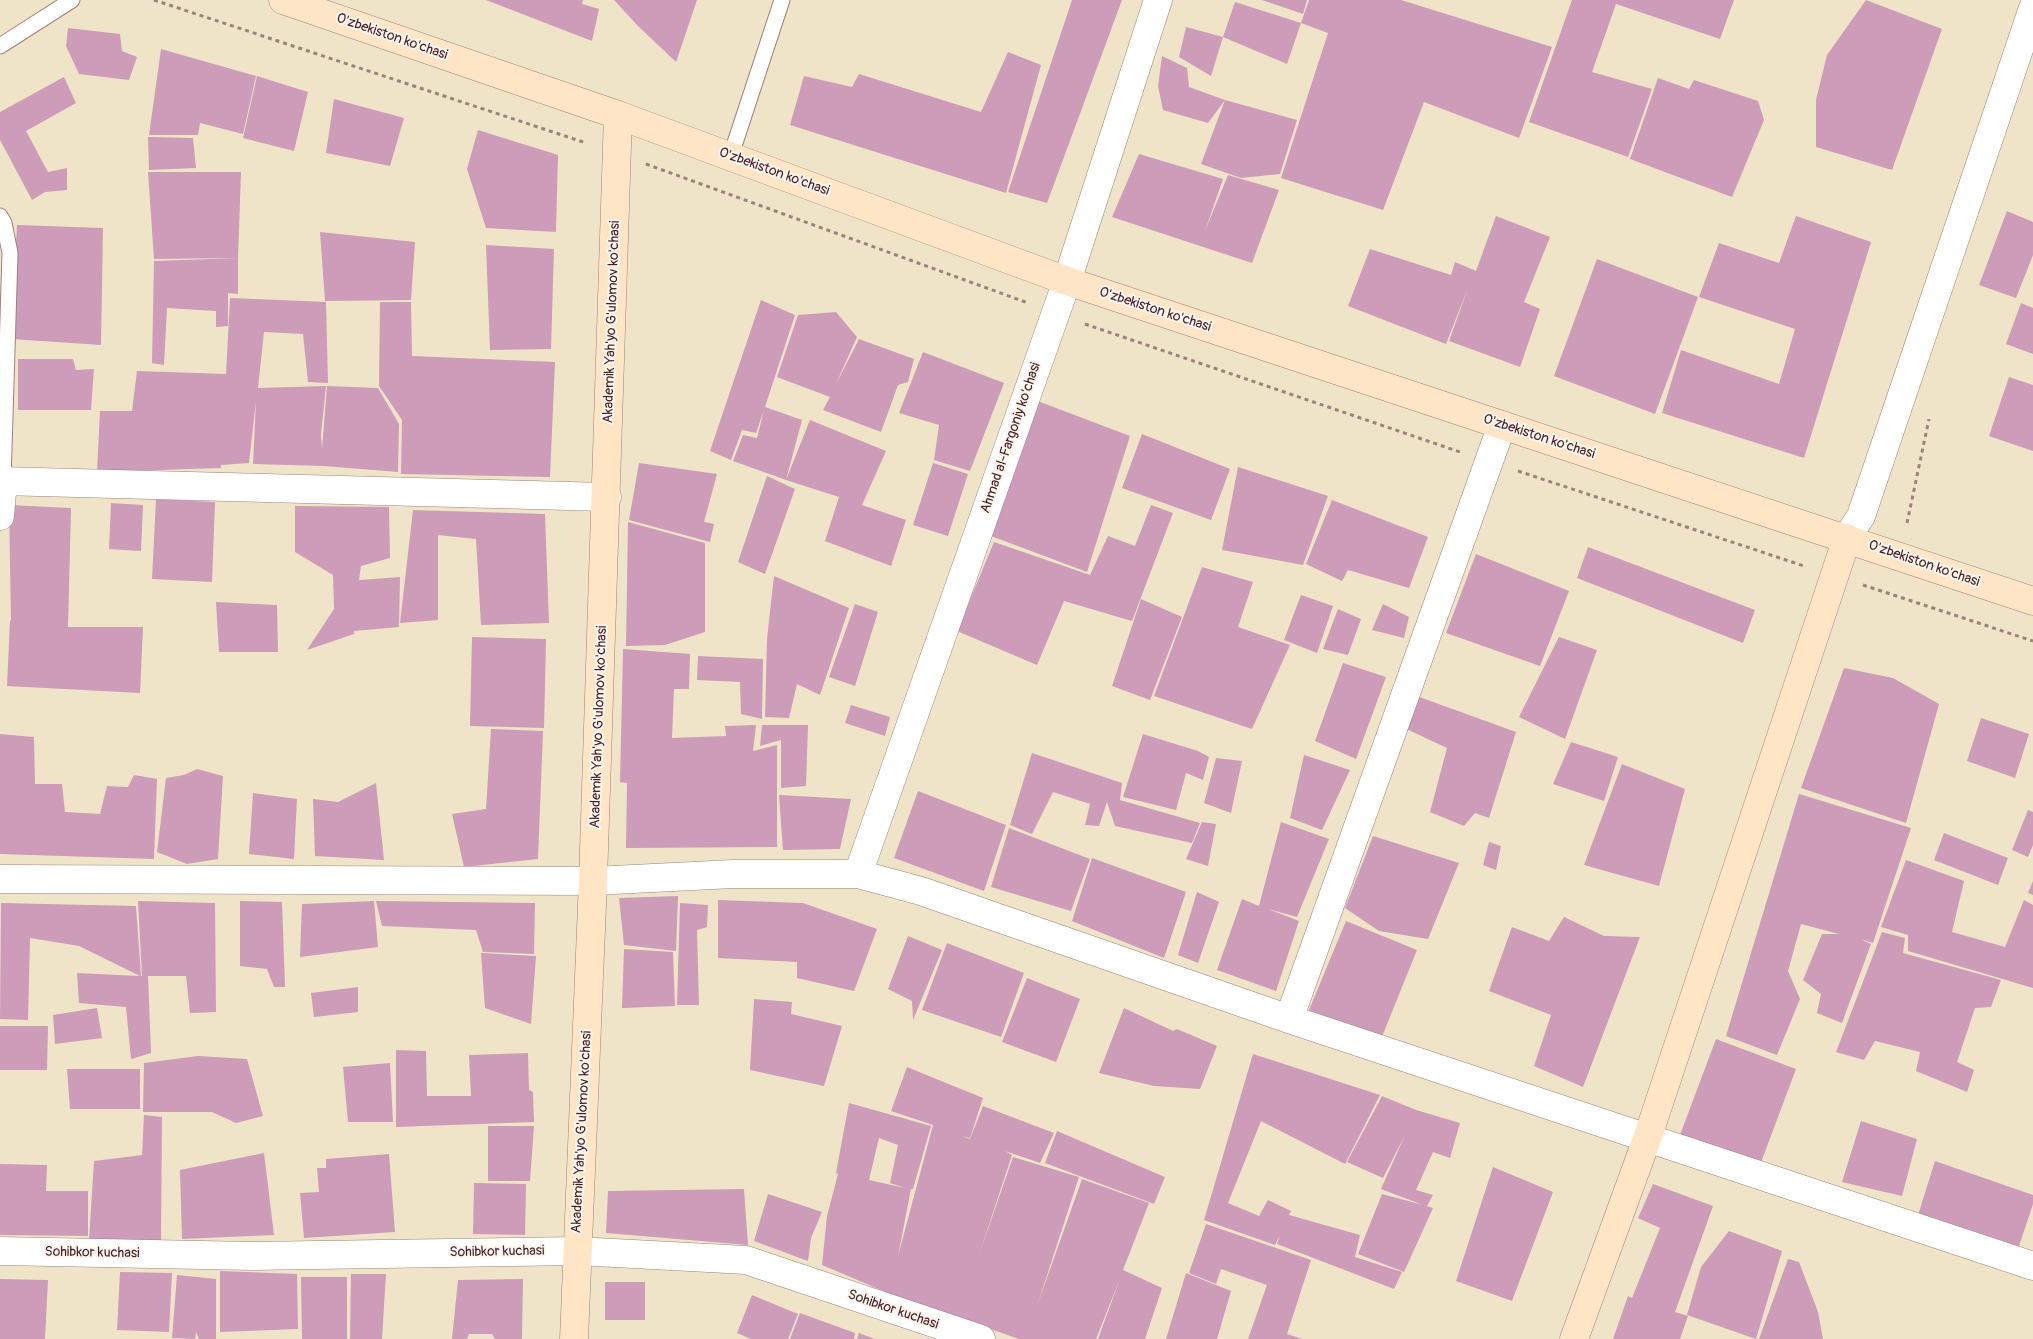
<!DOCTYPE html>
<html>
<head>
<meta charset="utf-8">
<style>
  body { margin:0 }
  canvas { display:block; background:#efe4c8 }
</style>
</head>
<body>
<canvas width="2033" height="1339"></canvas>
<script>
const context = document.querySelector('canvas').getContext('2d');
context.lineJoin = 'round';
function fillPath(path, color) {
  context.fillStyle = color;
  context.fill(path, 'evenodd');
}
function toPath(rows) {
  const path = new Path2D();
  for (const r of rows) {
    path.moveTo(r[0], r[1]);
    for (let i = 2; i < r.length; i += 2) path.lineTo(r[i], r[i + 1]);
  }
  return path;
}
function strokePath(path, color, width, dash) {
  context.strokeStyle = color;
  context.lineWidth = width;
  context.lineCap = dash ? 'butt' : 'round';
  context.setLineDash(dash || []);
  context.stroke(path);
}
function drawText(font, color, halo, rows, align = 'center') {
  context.font = font + ' Pangolin,sans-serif';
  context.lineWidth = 4;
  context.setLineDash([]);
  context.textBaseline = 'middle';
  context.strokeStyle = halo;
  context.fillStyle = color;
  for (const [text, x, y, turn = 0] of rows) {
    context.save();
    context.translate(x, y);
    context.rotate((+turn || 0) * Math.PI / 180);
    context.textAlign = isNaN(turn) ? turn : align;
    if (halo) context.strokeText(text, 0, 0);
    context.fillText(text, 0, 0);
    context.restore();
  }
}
const building = toPath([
  [486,0,583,0,582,4,599,9,592,41],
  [614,0,697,0,676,62,638,26],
  [1072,0,1122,0,1047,203,1008,192],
  [1262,0,1307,0,1303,14],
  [1309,0,1401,0,1552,47,1519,138,1424,102,1383,210,1281,178,1328,33,1301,23,1287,64,1223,37,1211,76,1179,57,1186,27,1223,37,1235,2,1301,23],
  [1572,0,1734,0,1720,39,1616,4,1592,72,1652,89,1628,157,1529,122],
  [1866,0,1942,29,1892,170,1816,147,1816,100,1827,55],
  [68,28,120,34,122,51,137,57,129,80,79,74,66,46],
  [161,49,256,76,243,134,200,123,198,135,149,135],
  [1008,52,1041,65,1006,193,790,125,804,76,852,87,859,74,981,112],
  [1162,56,1187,68,1189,87,1225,100,1297,120,1280,174,1241,178,1201,164,1225,100,1208,123,1163,110,1158,86],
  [257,76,308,92,294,151,243,138],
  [64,77,76,103,26,131,48,172,67,168,67,190,45,192,32,200,0,140,0,112],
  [1658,78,1689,89,1694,80,1758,101,1764,120,1732,197,1630,159],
  [334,99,404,118,390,166,326,153],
  [478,130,558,155,556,232,486,228,467,169],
  [148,137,193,138,196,168,149,170],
  [1139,154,1223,179,1205,231,1228,175,1279,190,1252,263,1112,217],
  [148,172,241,172,238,258,154,259],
  [2007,211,2033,222,2033,255,2016,298,1979,285],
  [1496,216,1550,237,1524,302,1540,309,1520,367,1449,341,1468,288,1446,344,1348,306,1370,249,1451,275,1455,262,1476,271],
  [1796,216,1871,242,1804,458,1662,413,1681,350,1779,384,1795,329,1699,297,1719,243,1779,263],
  [17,225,103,228,101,345,11,339],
  [320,232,415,242,411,300,325,301],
  [486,245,554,249,551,349,490,350],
  [238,258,238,294,228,293,228,326,216,327,216,311,167,308,164,365,152,363,154,261],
  [1597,259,1698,297,1655,414,1554,376],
  [230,298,326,302,328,383,308,382,303,334,264,332,258,388,326,386,321,434,322,449,327,386,378,388,399,424,398,472,324,466,253,464,256,401,249,463,221,465,221,468,97,472,100,411,132,411,137,371,226,374],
  [761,300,795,315,765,407,802,420,786,480,810,420,886,451,862,505,906,520,891,566,825,541,839,497,786,480,733,461,743,435,757,438,764,410,756,433,742,430,731,460,710,451],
  [380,302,411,302,412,356,555,362,550,477,401,474,402,420,379,386],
  [2021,303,2033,308,2033,354,2006,344],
  [836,312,857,337,835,386,859,339,914,359,908,382,898,385,881,432,823,410,830,397,777,377,798,315],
  [923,352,1004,383,970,471,934,460,939,425,899,413],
  [18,359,73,359,76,370,94,369,91,410,18,410],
  [2009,377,2033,385,2033,451,1989,436],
  [1035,400,1130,436,1087,572,991,536],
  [1142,434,1230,469,1211,520,1122,488],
  [639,463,717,474,704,522,714,524,710,542,629,520],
  [933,463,968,474,948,536,913,525],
  [1238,467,1328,496,1303,565,1222,550],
  [767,476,795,489,765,574,738,562],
  [156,499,215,502,212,582,152,579],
  [1332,500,1428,537,1409,588,1348,570,1342,581,1306,564],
  [111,503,143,505,141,551,109,549],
  [9,505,71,508,68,627,143,627,140,693,7,686,10,620,11,621],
  [1151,505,1173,513,1132,621,1064,601,1037,665,957,631,994,542,1090,575,1108,536,1135,546],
  [295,506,389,507,390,558,361,566,359,580,400,577,399,627,354,631,354,634,307,650,334,609,333,575,295,552],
  [413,510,545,514,549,623,481,625,476,539,438,535,438,620,400,623],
  [628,522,705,543,705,632,665,645,626,646],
  [1588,547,1755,610,1743,643,1577,578],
  [1476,554,1569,591,1540,666,1446,633],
  [1202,567,1253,582,1238,627,1290,645,1252,729,1154,696],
  [774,576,849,608,820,695,797,684,789,718,765,717,767,639],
  [1301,595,1333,606,1317,653,1284,640],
  [1141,599,1182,617,1150,700,1112,686],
  [216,602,277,605,278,652,219,652],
  [855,604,878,612,855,686,829,677],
  [1383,604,1409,617,1404,638,1372,630],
  [1338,609,1361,619,1348,655,1323,649],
  [472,637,546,639,544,728,470,726],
  [1559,637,1597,650,1565,739,1519,717],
  [623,649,690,654,689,689,674,689,672,738,726,736,725,726,756,725,753,751,777,745,777,847,626,848,627,783,620,782],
  [698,656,763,659,762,719,741,714,740,682,697,680],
  [1343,663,1386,677,1356,759,1315,741],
  [1844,668,1893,678,1939,704,1906,823,1801,788],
  [1411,694,1516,732,1489,818,1475,813,1464,826,1430,812,1447,748,1402,727],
  [851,705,890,717,885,736,845,723],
  [1981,718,2029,734,2015,778,1967,761],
  [762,725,808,725,806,786,781,788,781,740,760,746],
  [491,729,543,731,538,859,464,867,452,814,486,809],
  [0,734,34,737,35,784,62,784,65,812,100,814,107,786,128,787,134,775,157,779,154,859,0,854],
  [1143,734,1198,751,1209,757,1203,780,1186,773,1176,810,1123,797],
  [1571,742,1618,757,1604,801,1553,784],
  [1032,753,1122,783,1120,800,1200,823,1192,843,1115,826,1107,802,1099,826,1085,825,1090,804,1053,792,1032,834,1010,825],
  [1304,755,1350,770,1322,830,1290,818],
  [1216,758,1242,761,1231,813,1204,803],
  [1622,764,1685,789,1659,886,1584,865],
  [197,769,223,776,218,859,187,864,157,852,166,778,184,775],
  [376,783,384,860,315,856,313,799,338,802],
  [918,791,1006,825,984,891,894,858],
  [253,793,297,799,294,859,249,854],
  [1799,794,1911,828,1873,943,1860,939,1871,944,1842,1023,1817,1013,1821,994,1803,980,1822,934,1839,934,1801,924,1788,971,1800,999,1777,1055,1726,1036],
  [779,795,851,799,840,849,783,850],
  [2028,810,2033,812,2033,845,2028,857,2012,850],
  [1202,822,1216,824,1208,866,1186,859],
  [1281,822,1329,839,1297,917,1268,909,1299,921,1276,991,1217,970,1242,899,1259,906],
  [1009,828,1090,859,1071,911,991,887],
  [1944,833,2008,858,1998,885,1934,860],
  [1373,836,1459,863,1428,939,1379,931,1345,908],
  [1489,842,1501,846,1496,870,1483,865],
  [1092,858,1186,892,1164,958,1072,921],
  [1906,860,1964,881,1952,932,2005,947,2024,900,2033,905,2033,988,1908,951,1908,935,1881,927],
  [2033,881,2033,895,2028,893],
  [1197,892,1219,902,1198,963,1178,955],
  [678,896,676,951,624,945,619,898],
  [718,900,803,903,877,929,854,991,797,978,797,962,718,958],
  [138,901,215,903,216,1012,190,1013,186,976,148,976,151,1053,131,1059,126,1007,79,1003,77,973,140,976,79,946,30,938,28,1020,0,1019,1,903,136,906,141,976,142,976],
  [240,901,282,902,285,987,274,987,267,969,240,966],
  [374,901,378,947,300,957,302,904],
  [376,901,535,903,534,954,483,952,476,930,382,926],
  [680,903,708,905,707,927,697,930,699,1005,677,1005],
  [1564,917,1604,936,1640,937,1583,1087,1534,1066,1551,1015,1489,991,1512,927,1549,941],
  [1346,921,1417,950,1381,1039,1309,1010],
  [1882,932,1905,938,1903,953,2001,980,1991,1007,1975,1008,1957,1062,1974,1070,1967,1092,1916,1071,1920,1052,1875,1041,1864,1060,1836,1052],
  [908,936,942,950,913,1020,912,1001,888,989],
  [947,943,1024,973,1001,1037,922,1010],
  [624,949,673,952,675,1006,622,1008],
  [481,953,536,956,531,1024,485,1008],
  [1027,978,1080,999,1056,1062,1002,1042],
  [358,987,358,1012,314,1017,311,993],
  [754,999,792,1002,791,1014,842,1026,824,1086,750,1070],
  [97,1008,102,1038,55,1044,53,1015],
  [1124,1008,1173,1031,1177,1029,1217,1046,1200,1089,1154,1086,1099,1073],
  [0,1026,48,1026,47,1070,0,1070],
  [1716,1039,1796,1069,1757,1173,1677,1143],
  [396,1050,426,1051,427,1096,471,1096,469,1055,528,1053,529,1090,533,1092,534,1122,396,1127],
  [1253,1054,1380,1095,1345,1164,1261,1121,1228,1203,1259,1216,1268,1200,1291,1211,1289,1215,1360,1235,1355,1257,1402,1272,1394,1289,1277,1244,1280,1235,1275,1245,1204,1220],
  [198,1056,247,1059,263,1116,236,1123,212,1112,143,1112,144,1063],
  [390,1063,393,1122,348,1122,343,1067],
  [907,1067,983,1098,970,1138,962,1136,970,1139,983,1106,1054,1133,1040,1163,1005,1151,1012,1155,979,1255,1013,1157,1079,1177,1037,1306,1082,1179,1149,1203,1123,1270,1162,1288,1145,1339,1098,1339,1121,1276,1096,1339,1019,1339,888,1293,822,1265,827,1216,838,1174,836,1173,849,1103,931,1126,913,1189,911,1189,898,1256,933,1125,891,1111],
  [879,1138,898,1145,890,1183,905,1188,869,1180],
  [67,1069,140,1069,140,1109,70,1109],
  [1382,1096,1416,1110,1460,1123,1450,1158,1433,1152,1416,1190,1433,1195,1427,1206,1433,1208,1404,1272,1358,1254,1382,1194,1423,1205,1381,1189,1405,1135,1383,1178,1347,1162],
  [144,1115,162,1117,161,1240,89,1240,94,1161,142,1155],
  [1861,1121,1917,1139,1902,1196,1842,1182],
  [488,1126,534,1126,530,1181,488,1181],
  [1057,1131,1165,1177,1154,1204,1045,1163],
  [264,1153,274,1235,182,1239,180,1170],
  [389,1154,395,1232,304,1238,300,1193,319,1192,317,1168,326,1168,326,1159],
  [1935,1161,2033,1195,2033,1204,2018,1249,1918,1215],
  [0,1164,47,1165,46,1191,88,1191,88,1236,0,1235],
  [1493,1167,1553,1192,1512,1301,1456,1281],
  [474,1183,526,1184,525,1235,473,1234],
  [1653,1184,1713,1206,1675,1312,1688,1316,1680,1339,1613,1339,1628,1296,1632,1298,1660,1228,1638,1218],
  [744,1189,748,1245,606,1233,608,1191],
  [768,1194,822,1212,811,1238,808,1261,754,1241],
  [1206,1224,1311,1260,1287,1334,1302,1339,1248,1339,1267,1285,1221,1269,1216,1284,1189,1273],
  [1729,1231,1782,1251,1756,1339,1687,1315,1701,1267],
  [1788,1259,1799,1262,1818,1312,1823,1339,1759,1339],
  [220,1271,297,1274,298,1329,220,1332],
  [120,1272,172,1273,169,1332,117,1330],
  [1186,1273,1231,1291,1217,1339,1166,1339],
  [351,1274,386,1274,382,1339,350,1339],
  [177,1275,216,1279,216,1339,199,1339,196,1332,195,1339,172,1338],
  [301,1277,347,1277,347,1339,302,1339],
  [0,1279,48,1280,45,1339,0,1339],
  [523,1279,522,1339,495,1339,492,1334,469,1334,467,1339,452,1339,458,1280],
  [605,1282,645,1282,645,1320,605,1320],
  [752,1295,798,1314,788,1339,751,1339,737,1333],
  [800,1313,855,1333,854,1339,790,1339],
  [859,1333,875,1339,857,1339]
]);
const path = toPath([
  [154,0,586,143],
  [646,164,1028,303],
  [1085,324,1460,452],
  [1518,471,1804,566],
  [1907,523,1929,419],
  [1863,585,2033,641]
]);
const lane = toPath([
  [0,46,72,0],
  [731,155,782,0],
  [0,216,4,223,10,253,3,481]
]);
const street = toPath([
  [0,481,607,497],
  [0,516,3,481],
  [1847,538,1861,516,2033,8],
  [858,874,1067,281,1158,0],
  [0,879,593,881,733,874,858,874,921,891,1289,1019,2033,1266],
  [1289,1019,1502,425],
  [0,1251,252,1256,577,1251,746,1260,981,1339]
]);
const secondary = toPath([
  [283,0,618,115,1067,281,2033,601],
  [574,1339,593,881,618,115],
  [1574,1339,1647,1139,1847,538]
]);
const streetNames = [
  ["O'zbekiston ko'chasi",392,37,19],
  ["O'zbekiston ko'chasi",774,172,20],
  ["O'zbekiston ko'chasi",1155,310,18],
  ["Akademik Yah'yo G'ulomov ko'chasi",612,322,-88],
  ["O'zbekiston ko'chasi",1539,437,18],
  ["Ahmad al-Fargoniy ko'chasi",1011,438,-71],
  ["O'zbekiston ko'chasi",1924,564,19],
  ["Akademik Yah'yo G'ulomov ko'chasi",599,727,-88],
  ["Akademik Yah'yo G'ulomov ko'chasi",582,1132,-87],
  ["Sohibkor kuchasi",497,1252,-1],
  ["Sohibkor kuchasi",92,1253,1],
  ["Sohibkor kuchasi",893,1310,19]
];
fillPath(building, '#cd9cb8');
strokePath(lane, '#9c827a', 17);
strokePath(street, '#9c827a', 29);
strokePath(secondary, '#9c827a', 29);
strokePath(path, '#9c827a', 3, [4, 4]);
strokePath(lane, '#fff', 15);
strokePath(street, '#fff', 28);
strokePath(secondary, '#fde5c5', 28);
drawText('14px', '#4a1f2b', '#fbf7ec', streetNames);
</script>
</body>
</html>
